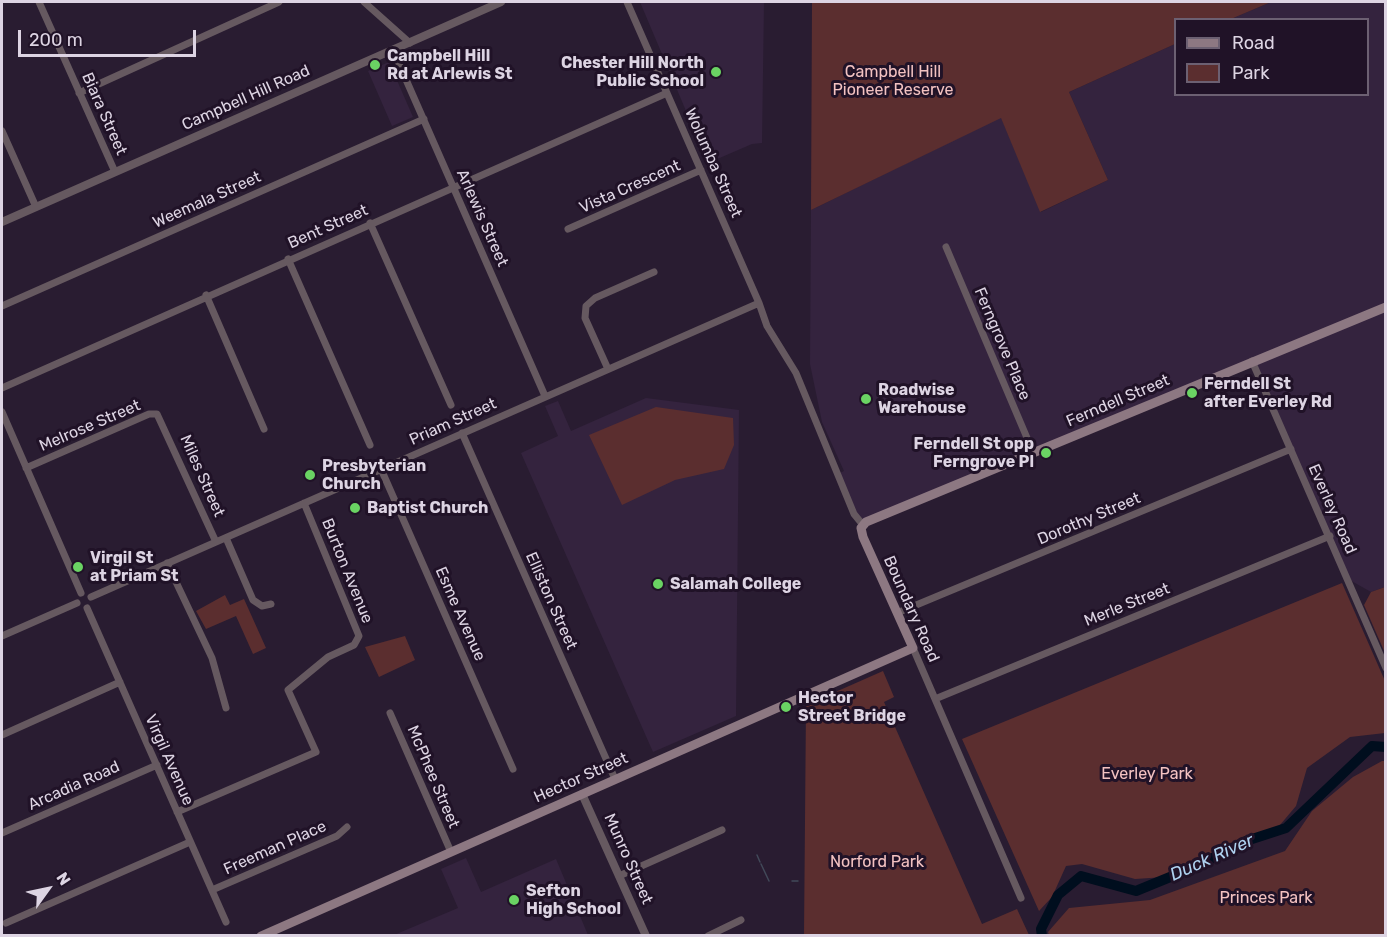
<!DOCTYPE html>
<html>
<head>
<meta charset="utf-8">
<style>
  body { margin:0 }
  #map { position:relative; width:1387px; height:937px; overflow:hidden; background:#291c31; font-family:Rubik,sans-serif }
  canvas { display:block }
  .frame { position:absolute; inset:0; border:3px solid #ddd4e3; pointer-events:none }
  .legend { position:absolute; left:1174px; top:18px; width:195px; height:78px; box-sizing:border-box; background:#201227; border:2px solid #6c6072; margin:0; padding:8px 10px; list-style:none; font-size:18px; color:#ddd4e3 }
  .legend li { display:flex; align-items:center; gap:12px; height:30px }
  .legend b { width:30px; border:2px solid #6c6072 }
  .north { position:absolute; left:18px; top:859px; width:60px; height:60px; -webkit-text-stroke:4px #201227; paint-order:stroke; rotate:57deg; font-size:16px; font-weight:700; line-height:24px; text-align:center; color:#ddd4e3 }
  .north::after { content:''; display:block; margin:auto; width:21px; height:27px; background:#ddd4e3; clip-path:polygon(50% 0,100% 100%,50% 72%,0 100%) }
  .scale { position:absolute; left:18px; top:30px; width:178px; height:27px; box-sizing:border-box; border:3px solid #ddd4e3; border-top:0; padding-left:8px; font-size:18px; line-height:21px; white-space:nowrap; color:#ddd4e3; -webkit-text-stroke:4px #201227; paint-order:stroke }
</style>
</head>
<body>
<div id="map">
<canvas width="1387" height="937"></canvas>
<div class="frame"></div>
<ul class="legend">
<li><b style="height:8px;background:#8d7882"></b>Road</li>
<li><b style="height:16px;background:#5b2e2f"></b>Park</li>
</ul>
<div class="north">N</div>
<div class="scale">200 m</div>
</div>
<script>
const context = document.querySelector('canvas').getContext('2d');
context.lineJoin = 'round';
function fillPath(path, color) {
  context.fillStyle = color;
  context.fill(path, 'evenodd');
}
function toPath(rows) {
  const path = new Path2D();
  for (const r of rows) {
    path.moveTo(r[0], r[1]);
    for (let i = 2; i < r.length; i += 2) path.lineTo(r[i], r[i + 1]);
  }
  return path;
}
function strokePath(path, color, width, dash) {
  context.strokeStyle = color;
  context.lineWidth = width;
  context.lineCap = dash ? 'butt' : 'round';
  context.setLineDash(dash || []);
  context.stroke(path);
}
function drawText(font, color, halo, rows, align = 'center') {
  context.font = font + ' Rubik,sans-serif';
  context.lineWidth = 6;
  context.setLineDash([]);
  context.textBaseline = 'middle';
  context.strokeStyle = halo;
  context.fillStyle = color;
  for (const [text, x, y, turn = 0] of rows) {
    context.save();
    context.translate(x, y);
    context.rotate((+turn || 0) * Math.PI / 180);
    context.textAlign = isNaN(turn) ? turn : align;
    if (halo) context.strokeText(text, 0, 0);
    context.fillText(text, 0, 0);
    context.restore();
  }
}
const built = toPath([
  [640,2,764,2,762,143,752,144,708,163],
  [1271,2,1385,2,1385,587,1371,592,1348,579,1252,361,863,525,836,475,844,471,822,422,810,364,811,210,1001,117,1041,212,1108,180,1069,92,1175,44,1176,94,1368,94,1368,20,1231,19],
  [389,62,413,117,392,126,368,71],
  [646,398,739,410,736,716,653,752,521,453,558,436,545,406,558,401,571,431],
  [466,858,481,892,556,859,588,935,394,935,458,908,441,869]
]);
const green = toPath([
  [812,2,1271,2,1231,19,1176,20,1175,44,1069,92,1108,180,1040,212,1001,118,811,210],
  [656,407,733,418,734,445,724,469,675,480,622,505,589,435],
  [1342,583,1385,681,1385,733,1350,737,1307,768,1296,806,1269,838,1235,844,1204,864,1201,861,1180,876,1135,879,1082,864,1066,866,1052,897,1039,911,962,739],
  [1385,587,1385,653,1364,605,1371,592],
  [225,595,230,605,244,599,266,648,253,654,236,616,206,629,196,611],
  [405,636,415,660,379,677,365,647],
  [883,671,894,697,884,702,982,924,1017,909,1029,935,804,935,806,705],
  [1382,761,1386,761,1385,934,1049,935,1048,932,1069,908,1150,900,1285,851,1312,811,1353,777]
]);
const stream = toPath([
  [757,855,760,862],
  [761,864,769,881],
  [792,881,798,881]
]);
const river = toPath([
  [1042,936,1041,929,1058,895,1081,876,1136,891,1197,866,1246,841,1286,828,1372,746,1386,747]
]);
const minor = toPath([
  [39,2,115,172],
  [364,2,410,43],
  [627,2,759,303,767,326,796,373,854,514,863,525],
  [393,50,545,396],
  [79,93,279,2],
  [2,131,36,207],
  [370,223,451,405],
  [568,229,701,170],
  [946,247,1033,452],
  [288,259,370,445],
  [206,295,264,429],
  [2,306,424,119],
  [1252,361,1386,668],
  [608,369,585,318,586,306,595,298,654,272],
  [2,388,667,93],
  [2,412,81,593],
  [462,433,615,779],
  [26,468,149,414,157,414,216,542],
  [381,469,513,769],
  [226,538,253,600,262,606,271,604],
  [167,563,212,658,226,708],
  [91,597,759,303],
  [87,608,226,922],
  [897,613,1291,449],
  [2,636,77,603],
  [913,648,1021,898],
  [935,699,1330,536],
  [390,713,451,852],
  [2,735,120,682],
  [177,812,316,752,288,690,328,657,354,645,359,636,304,503],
  [2,833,157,765],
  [619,876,722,830],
  [212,890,337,836,347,827],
  [6,923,190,842],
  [708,936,741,920]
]);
const tertiary = toPath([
  [2,222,501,2],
  [582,794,646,936]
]);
const secondary = toPath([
  [261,936,913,648,863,537,861,528,866,522,1386,307]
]);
const markers = [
  [375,65,6,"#6ad363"],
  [716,72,6,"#6ad363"],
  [1192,393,6,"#6ad363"],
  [866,399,6,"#6ad363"],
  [1046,453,6,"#6ad363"],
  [310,475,6,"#6ad363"],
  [355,508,6,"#6ad363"],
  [78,567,6,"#6ad363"],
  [658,584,6,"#6ad363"],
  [786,707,6,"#6ad363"],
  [514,900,6,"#6ad363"]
];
const poiNames = [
  ["Campbell Hill",387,56],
  ["Rd at Arlewis St",387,74],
  ["Chester Hill North",704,63,"right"],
  ["Public School",704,81,"right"],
  ["Ferndell St",1204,384],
  ["after Everley Rd",1204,402],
  ["Roadwise",878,390],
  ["Warehouse",878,408],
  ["Ferndell St opp",1034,444,"right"],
  ["Ferngrove Pl",1034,462,"right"],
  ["Presbyterian",322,466],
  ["Church",322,484],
  ["Baptist Church",367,508],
  ["Virgil St",90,558],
  ["at Priam St",90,576],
  ["Salamah College",670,584],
  ["Hector",798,698],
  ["Street Bridge",798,716],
  ["Sefton",526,891],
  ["High School",526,909]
];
const parkNames = [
  ["Campbell Hill",893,72],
  ["Pioneer Reserve",893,90],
  ["Everley Park",1147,774],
  ["Norford Park",877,862],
  ["Princes Park",1266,898]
];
const streetNames = [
  ["Campbell Hill Road",246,98,-24],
  ["Biara Street",104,114,66],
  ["Wolumba Street",713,163,66],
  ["Vista Crescent",630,187,-24],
  ["Weemala Street",207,200,-24],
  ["Arlewis Street",482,218,66],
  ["Bent Street",328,227,-24],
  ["Ferngrove Place",1002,344,67],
  ["Ferndell Street",1118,401,-23],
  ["Priam Street",453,422,-24],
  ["Melrose Street",90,426,-23],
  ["Miles Street",202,476,66],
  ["Everley Road",1332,509,66],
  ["Dorothy Street",1089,519,-23],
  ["Burton Avenue",347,571,68],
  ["Elliston Street",551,601,66],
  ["Merle Street",1127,605,-22],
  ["Boundary Road",911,609,66],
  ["Esme Avenue",460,614,66],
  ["Virgil Avenue",169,760,66],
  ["McPhee Street",433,777,67],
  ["Hector Street",581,778,-24],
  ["Arcadia Road",74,786,-24],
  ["Freeman Place",275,848,-24],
  ["Munro Street",628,859,66]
];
const waterNames = [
  ["Duck River",1212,858,-24]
];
fillPath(built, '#34233e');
fillPath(green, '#5b2e2f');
strokePath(stream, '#424959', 1.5);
strokePath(river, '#000e1e', 10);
strokePath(minor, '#665960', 7);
strokePath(tertiary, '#665960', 8);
strokePath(secondary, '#8d7882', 9);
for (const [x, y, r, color] of markers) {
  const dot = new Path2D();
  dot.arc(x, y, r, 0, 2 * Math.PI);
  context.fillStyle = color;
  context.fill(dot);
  strokePath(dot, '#201227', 2);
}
drawText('bold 16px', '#ddd4e3', '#201227', poiNames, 'left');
drawText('16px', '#f3c2c1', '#201227', parkNames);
drawText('16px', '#ddd4e3', '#201227', streetNames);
drawText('italic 18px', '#afd2f0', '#201227', waterNames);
</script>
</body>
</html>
